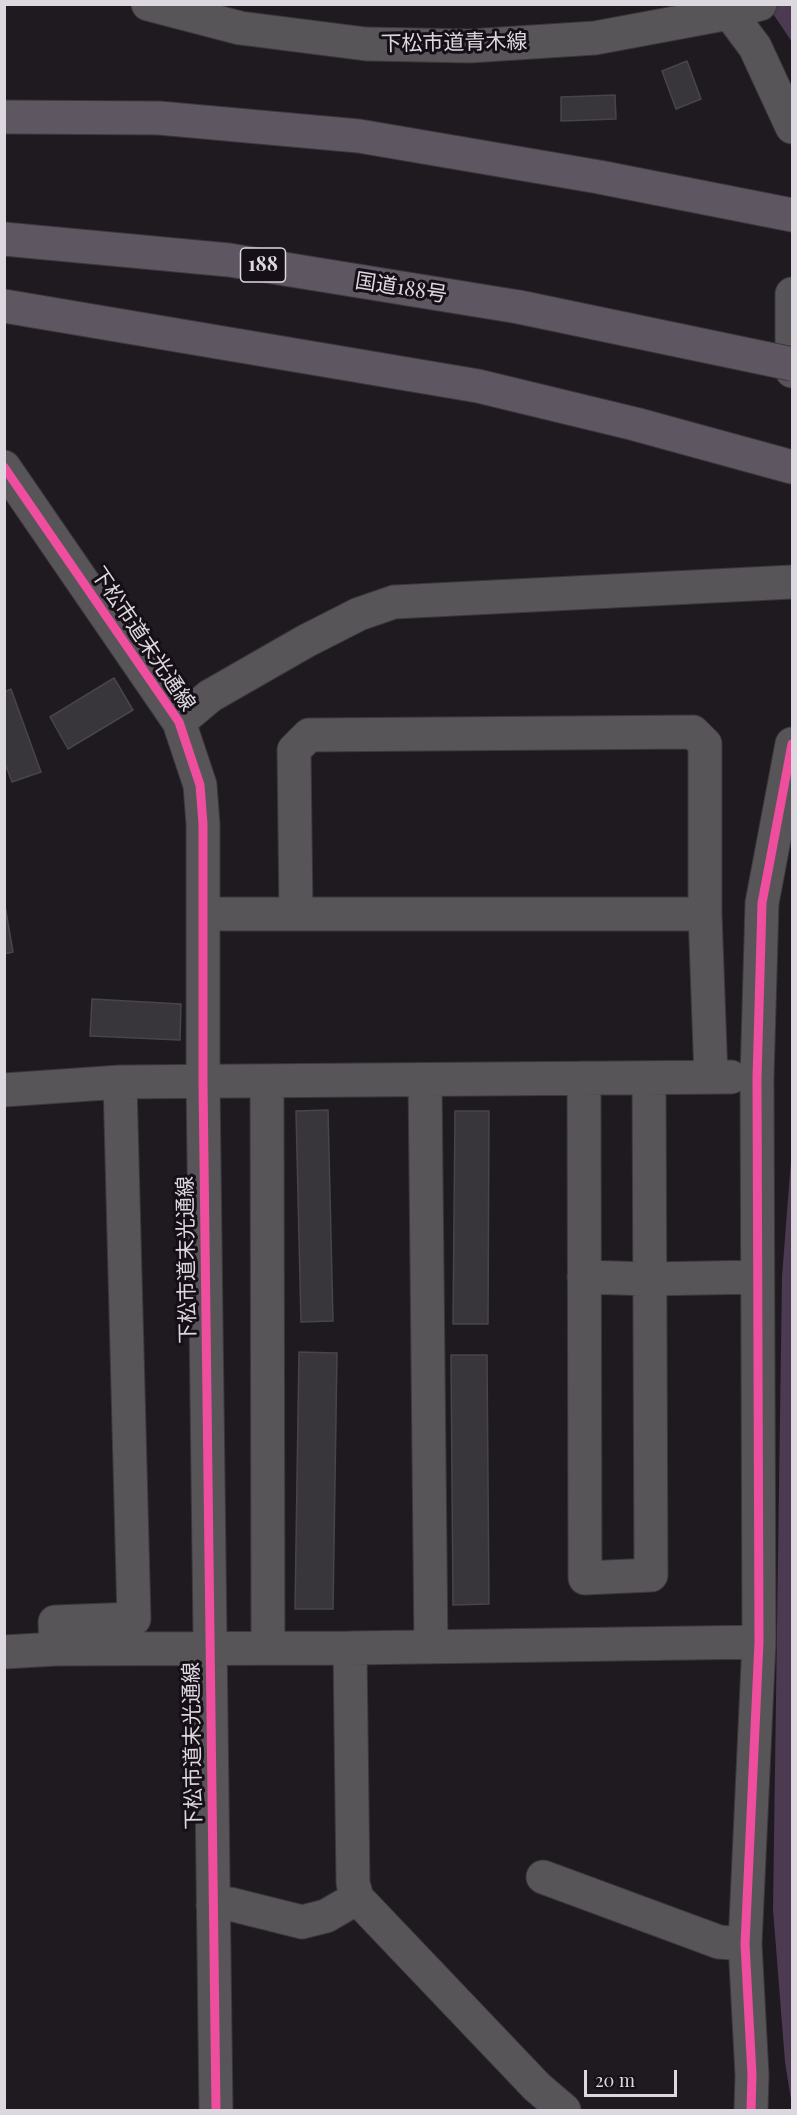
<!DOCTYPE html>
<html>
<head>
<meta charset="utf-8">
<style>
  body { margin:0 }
  #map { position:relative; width:797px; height:2115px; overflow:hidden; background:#1e1a20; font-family:"Playfair Display",serif }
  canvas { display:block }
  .frame { position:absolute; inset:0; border:6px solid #ddd8df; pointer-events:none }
  .scale { position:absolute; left:584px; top:2070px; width:93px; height:27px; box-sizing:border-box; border:3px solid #ddd8df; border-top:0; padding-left:8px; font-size:18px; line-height:21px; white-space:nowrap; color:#ddd8df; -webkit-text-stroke:4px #160f18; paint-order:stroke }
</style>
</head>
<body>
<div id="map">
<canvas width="797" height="2115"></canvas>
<div class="frame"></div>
<div class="scale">20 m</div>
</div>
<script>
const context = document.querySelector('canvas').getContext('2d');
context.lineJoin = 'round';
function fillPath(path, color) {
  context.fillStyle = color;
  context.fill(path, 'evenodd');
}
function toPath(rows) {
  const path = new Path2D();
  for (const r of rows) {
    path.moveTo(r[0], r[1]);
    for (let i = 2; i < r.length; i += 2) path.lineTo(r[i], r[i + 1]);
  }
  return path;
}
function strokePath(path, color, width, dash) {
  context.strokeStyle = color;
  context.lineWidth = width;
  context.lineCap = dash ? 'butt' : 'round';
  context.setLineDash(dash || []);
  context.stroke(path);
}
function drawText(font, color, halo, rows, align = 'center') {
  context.font = font + ' "Playfair Display","Noto Sans JP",serif';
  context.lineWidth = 6;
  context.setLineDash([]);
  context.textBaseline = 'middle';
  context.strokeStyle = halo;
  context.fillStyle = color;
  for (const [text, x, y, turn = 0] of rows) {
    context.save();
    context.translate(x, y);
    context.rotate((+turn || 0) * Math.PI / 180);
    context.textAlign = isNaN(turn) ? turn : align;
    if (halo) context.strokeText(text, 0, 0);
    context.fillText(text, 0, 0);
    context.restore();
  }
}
const water = toPath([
  [767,5,792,5,792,42],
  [792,1147,792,2106,785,2062,773,1909,782,1277]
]);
const building = toPath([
  [687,61,701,99,676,109,662,71,687,61],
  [615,95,616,119,561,121,561,97,615,95],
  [114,678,133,710,68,749,50,717,114,678],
  [11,689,41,772,12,782,4,761,4,692,11,689],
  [4,900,13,952,4,954,4,900],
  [92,999,181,1004,180,1040,90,1036,92,999],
  [328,1110,333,1321,301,1322,296,1111,328,1110],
  [455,1111,489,1111,488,1324,453,1324,455,1111],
  [299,1352,337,1353,333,1609,295,1609,299,1352],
  [451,1355,487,1355,489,1604,453,1605,451,1355]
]);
const minor = toPath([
  [148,4,240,28,366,44,470,46,595,38,729,13,760,4],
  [723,4,755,47,792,127],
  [792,294,792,371],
  [4,467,179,722,200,785,203,824,203,1082,216,2110],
  [179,722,210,696,306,641,359,614,394,602,792,582],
  [203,914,705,914],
  [296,914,294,750,309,735,693,732,705,744,705,914,711,1077],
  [584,1078,585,1578,651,1575,649,1078],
  [425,1080,431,1647],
  [267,1082,268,1648],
  [4,1090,120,1082,731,1077],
  [584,1277,650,1279,757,1277],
  [56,1649,55,1622,134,1619,120,1082],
  [4,1652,56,1649,350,1648,759,1642],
  [543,1877,719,1942,745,1944],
  [357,1898,537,2087,564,2110],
  [213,1905,230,1904,302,1922,326,1916,357,1898,353,1883,350,1648],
  [751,2110,752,2075,745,1944,759,1642,757,1078,762,903,792,744]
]);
const highway = toPath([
  [4,117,159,118,359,136,599,177,792,215],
  [4,239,229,260,519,307],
  [4,306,478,386,635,424,792,467]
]);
const highwayBridge = toPath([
  [519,307,792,364]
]);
const cycleway = toPath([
  [4,467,179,722,200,785,203,824,203,1082,216,2110],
  [751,2110,752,2075,745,1944,759,1642,757,1078,762,903,792,744]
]);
const shields = [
  [263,265,45]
];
const shieldNames = [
  ["188",263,265]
];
const streetNames = [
  ["下松市道青木線",454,43,-1],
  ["国道188号",401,288,9],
  ["下松市道末光通線",143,639,56],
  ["下松市道末光通線",187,1260,-91],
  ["下松市道末光通線",193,1746,-91]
];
fillPath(water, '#4b3a50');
fillPath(building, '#39363b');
strokePath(building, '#48454a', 1.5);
strokePath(minor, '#3b373c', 35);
strokePath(highway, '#3b373c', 35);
strokePath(minor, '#585559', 33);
strokePath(highway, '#5e5660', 33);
strokePath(highwayBridge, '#3b373c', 35, []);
strokePath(highwayBridge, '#5e5660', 33);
strokePath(cycleway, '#ef4d9e', 9);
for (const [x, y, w] of shields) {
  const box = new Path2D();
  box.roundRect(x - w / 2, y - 17, w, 34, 4.5);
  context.fillStyle = '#160f18';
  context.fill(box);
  strokePath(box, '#ddd8df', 1.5);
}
drawText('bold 20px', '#ddd8df', null, shieldNames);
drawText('21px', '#ddd8df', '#160f18', streetNames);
</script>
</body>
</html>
